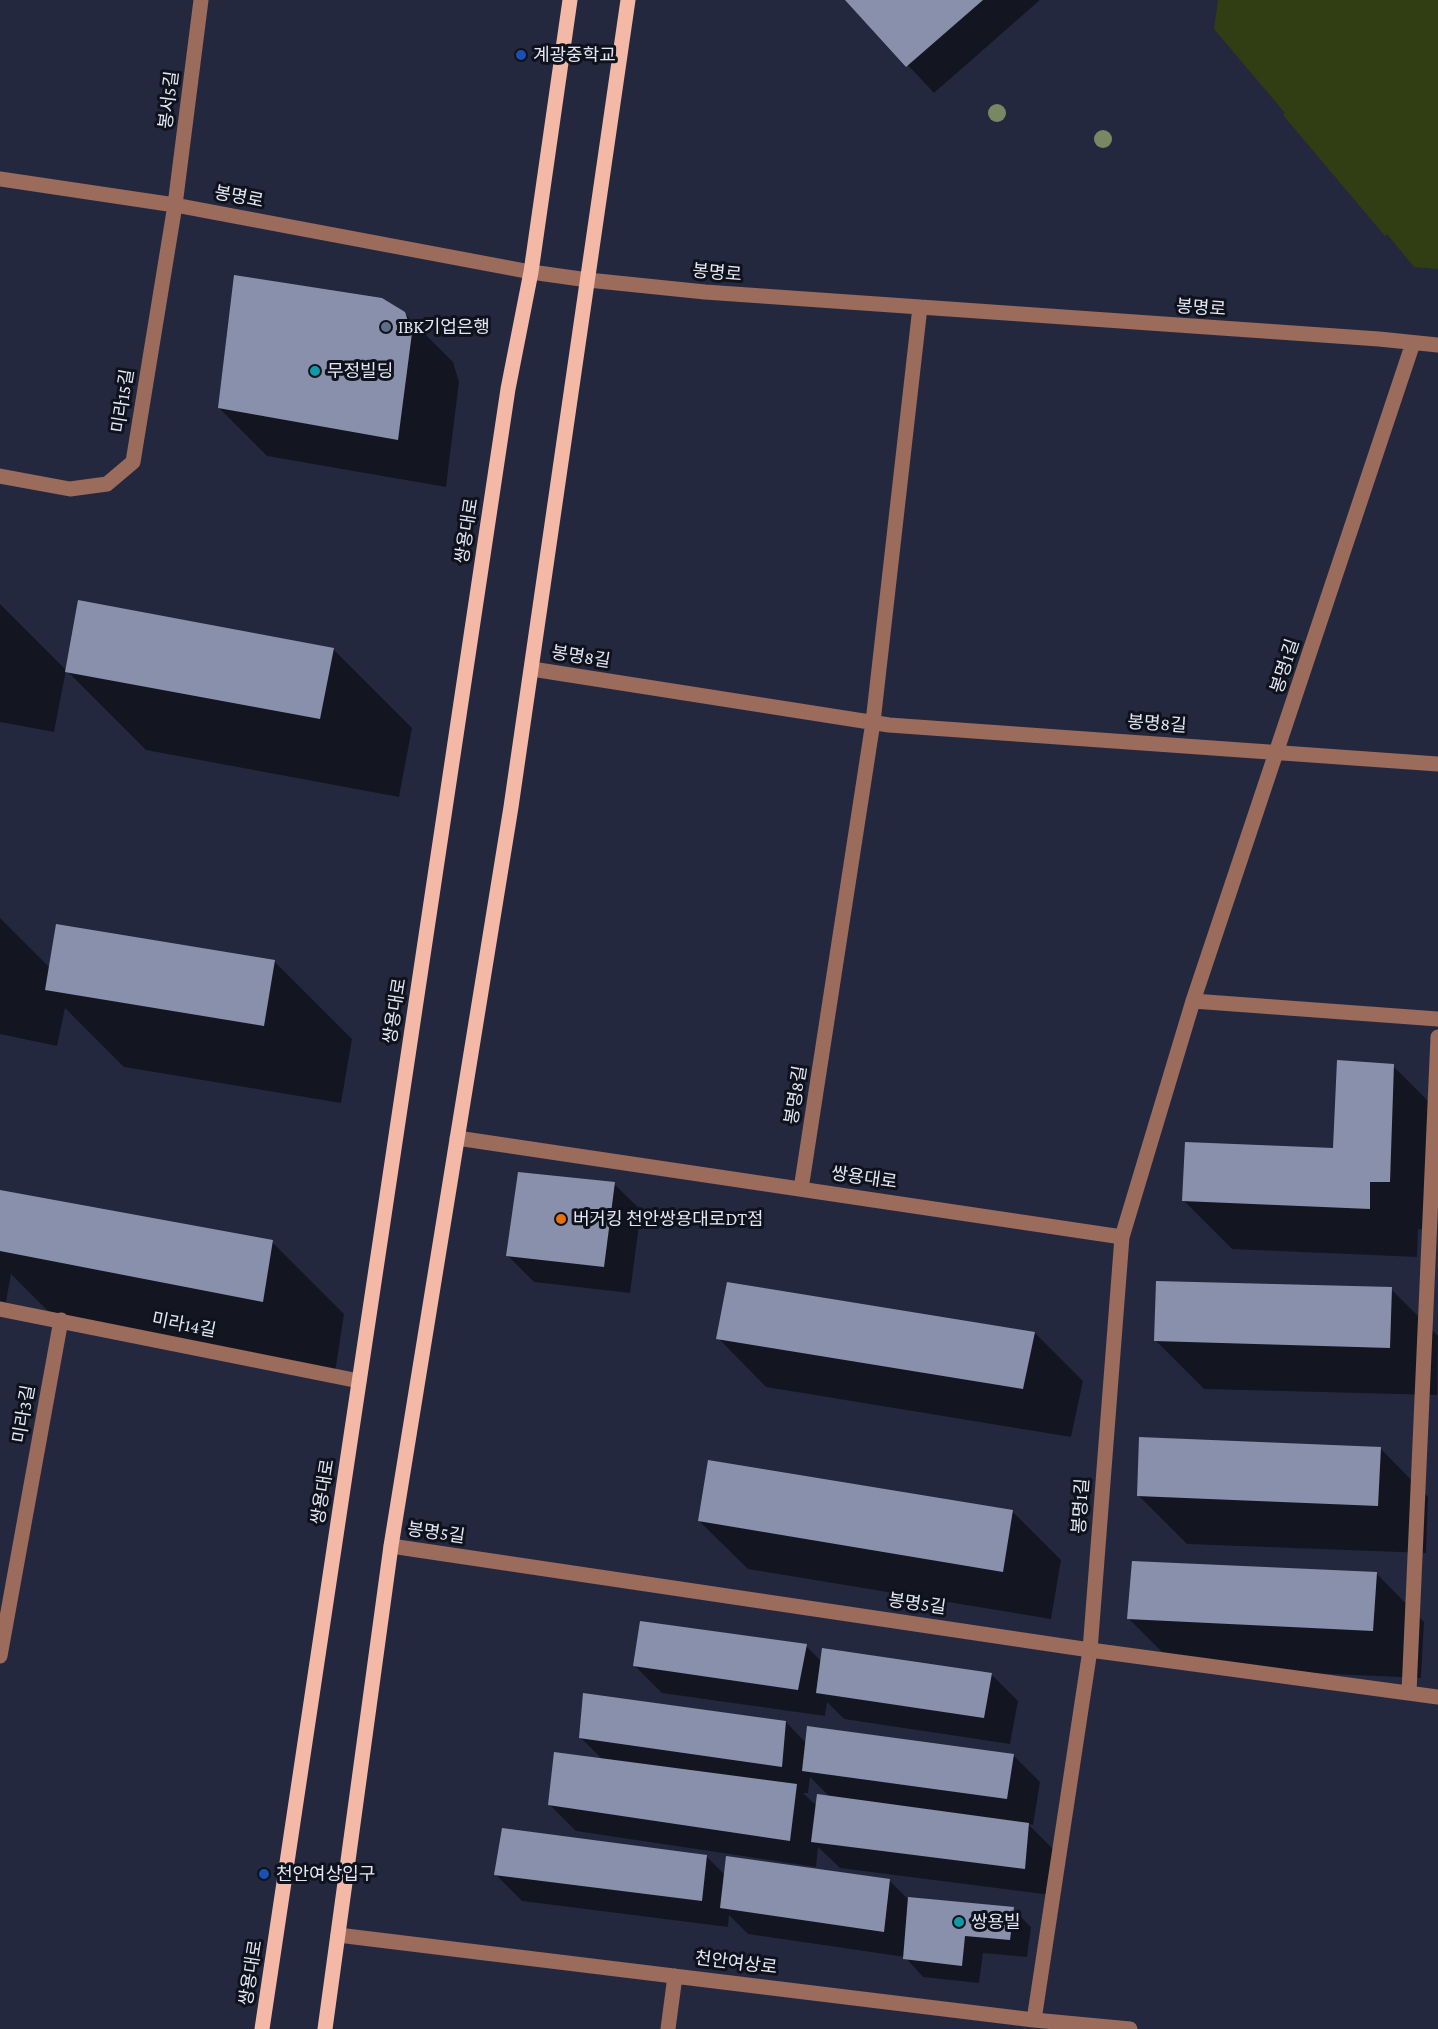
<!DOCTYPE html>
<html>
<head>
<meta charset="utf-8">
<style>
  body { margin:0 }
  canvas { display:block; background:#23283e }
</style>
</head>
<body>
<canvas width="1438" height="2029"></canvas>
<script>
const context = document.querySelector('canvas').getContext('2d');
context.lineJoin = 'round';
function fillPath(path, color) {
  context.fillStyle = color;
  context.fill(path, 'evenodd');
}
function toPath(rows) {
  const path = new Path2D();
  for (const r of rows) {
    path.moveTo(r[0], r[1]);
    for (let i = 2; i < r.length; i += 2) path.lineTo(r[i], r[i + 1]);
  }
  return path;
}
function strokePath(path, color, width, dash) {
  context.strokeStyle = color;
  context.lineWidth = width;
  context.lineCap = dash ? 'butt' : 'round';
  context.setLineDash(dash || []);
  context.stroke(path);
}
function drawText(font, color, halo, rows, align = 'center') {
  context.font = font + ' "Crimson Pro","Noto Sans KR",serif';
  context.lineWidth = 6;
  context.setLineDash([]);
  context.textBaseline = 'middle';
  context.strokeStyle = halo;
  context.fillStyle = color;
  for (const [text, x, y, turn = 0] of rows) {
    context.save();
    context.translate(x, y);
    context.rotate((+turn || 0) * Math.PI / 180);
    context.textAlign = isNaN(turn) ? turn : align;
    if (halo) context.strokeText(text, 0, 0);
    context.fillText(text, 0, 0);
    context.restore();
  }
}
const green = toPath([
  [1218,0,1438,0,1438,269,1414,267,1387,234,1385,236,1283,115,1285,113,1214,29]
]);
const shadow = toPath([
  [847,0,1040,0,934,93],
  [404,313,453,362,459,382,446,487,267,456,219,408],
  [0,604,67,671,333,649,412,728,399,797,146,750,66,670,54,732,0,722],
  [0,918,50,968,274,961,352,1039,341,1103,124,1067,65,1008,57,1046,0,1034],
  [1393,1066,1438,1111,1437,1230,1418,1229,1417,1257,1232,1249,1184,1201,1334,1150],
  [614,1184,641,1210,630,1293,534,1282,507,1255],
  [0,1191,272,1242,344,1314,335,1373,57,1320,11,1274,6,1302,0,1301],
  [1391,1289,1438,1336,1437,1395,1204,1389,1156,1341],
  [1035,1333,1083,1381,1071,1437,766,1387,718,1338],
  [1380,1448,1428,1497,1426,1553,1187,1544,1138,1495],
  [1013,1512,1061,1560,1051,1619,748,1569,699,1521],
  [1376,1573,1424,1622,1421,1678,1177,1667,1129,1619],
  [806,1646,822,1662,991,1674,1018,1701,1010,1744,844,1719,827,1702,825,1716,662,1693,635,1666],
  [786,1722,806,1743,1014,1756,1040,1782,1033,1825,1028,1824,1055,1851,1051,1895,840,1868,818,1847,816,1867,576,1831,549,1804,603,1760,580,1737],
  [810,1777,831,1798,817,1806,803,1793,808,1793],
  [707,1857,725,1875,889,1880,910,1901,1013,1909,1031,1927,1027,1957,983,1953,979,1983,923,1977,905,1957,748,1934,729,1915,728,1927,522,1901,496,1875]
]);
const building = toPath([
  [845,0,983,0,906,67],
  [234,275,382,298,405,312,412,333,398,440,218,408],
  [78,600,334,648,320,719,65,672],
  [56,924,275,960,264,1026,45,990],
  [1337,1060,1394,1064,1390,1182,1370,1182,1370,1209,1182,1201,1185,1142,1333,1148],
  [518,1172,615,1182,604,1267,506,1256],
  [0,1190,273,1240,263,1302,0,1251],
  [1156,1281,1392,1287,1390,1348,1154,1341],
  [727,1282,1035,1332,1023,1389,716,1339],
  [1139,1437,1381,1447,1378,1506,1137,1496],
  [708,1460,1013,1510,1003,1572,698,1521],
  [1132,1561,1377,1572,1373,1631,1127,1619],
  [640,1621,807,1644,798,1690,633,1666],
  [822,1648,992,1673,984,1718,816,1693],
  [583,1693,786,1721,782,1767,579,1738],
  [807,1726,1014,1754,1007,1799,802,1771],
  [554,1752,797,1784,790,1841,548,1805],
  [817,1794,1029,1823,1025,1869,811,1842],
  [502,1828,707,1855,702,1901,494,1875],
  [726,1856,890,1879,884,1932,720,1908],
  [908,1897,1014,1907,1010,1940,965,1936,962,1966,903,1959]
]);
const minor = toPath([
  [0,179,175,205,531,272,588,280,705,292,1379,339,1438,345],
  [0,476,70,489,107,484,133,462,175,205,201,0],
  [532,669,889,725,1438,764],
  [1193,1001,1438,1019],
  [457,1138,1122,1237],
  [801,1189,873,722,920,307],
  [0,1309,359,1381],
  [391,1546,1090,1650,1438,1697],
  [0,1656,61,1320],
  [1409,1692,1438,1037],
  [338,1935,1034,2020,1130,2029],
  [1034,2020,1090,1650,1122,1237,1193,1001,1413,343],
  [668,2029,675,1976]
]);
const major = toPath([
  [262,2029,508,389,531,272,570,0],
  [325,2029,391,1546,511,807,628,0]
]);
const trees = [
  [997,113],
  [1103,139]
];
const markers = [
  [521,55,6,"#1a4fb4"],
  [386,327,6,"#5c6f8a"],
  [315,371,6,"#0f9aa8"],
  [561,1219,6,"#e8710a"],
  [264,1874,6,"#1a4fb4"],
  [959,1922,6,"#0f9aa8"]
];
const poiNames = [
  ["계광중학교",533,55],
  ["IBK기업은행",398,327],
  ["무정빌딩",327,371],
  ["버거킹 천안쌍용대로DT점",573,1219],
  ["천안여상입구",276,1874],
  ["쌍용빌",971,1922]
];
const streetNames = [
  ["봉서5길",169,100,-83],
  ["봉명로",239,197,11],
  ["봉명로",717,273,5],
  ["봉명로",1201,308,4],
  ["미라15길",123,401,-81],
  ["쌍용대로",467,531,-81],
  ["봉명8길",581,657,9],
  ["봉명1길",1285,666,-72],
  ["봉명8길",1157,724,4],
  ["쌍용대로",395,1011,-81],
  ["봉명8길",796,1095,-81],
  ["쌍용대로",864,1178,8],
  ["미라14길",184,1325,11],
  ["미라3길",24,1414,-80],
  ["쌍용대로",323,1492,-81],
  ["봉명1길",1081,1506,-86],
  ["봉명5길",436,1533,8],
  ["봉명5길",917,1604,8],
  ["천안여상로",736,1963,7],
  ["쌍용대로",251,1973,-81]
];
fillPath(green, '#313d12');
fillPath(shadow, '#0007');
fillPath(building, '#8990ab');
strokePath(minor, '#9b6b5c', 15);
strokePath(major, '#f4b8a6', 15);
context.fillStyle = '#778863';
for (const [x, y] of trees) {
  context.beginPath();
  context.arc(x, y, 9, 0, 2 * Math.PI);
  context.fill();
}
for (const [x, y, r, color] of markers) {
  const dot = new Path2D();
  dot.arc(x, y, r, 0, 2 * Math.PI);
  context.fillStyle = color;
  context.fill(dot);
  strokePath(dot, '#0f121b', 2);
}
drawText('18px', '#e2e6f5', '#0f121b', poiNames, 'left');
drawText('18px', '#e2e6f5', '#0f121b', streetNames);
</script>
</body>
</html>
